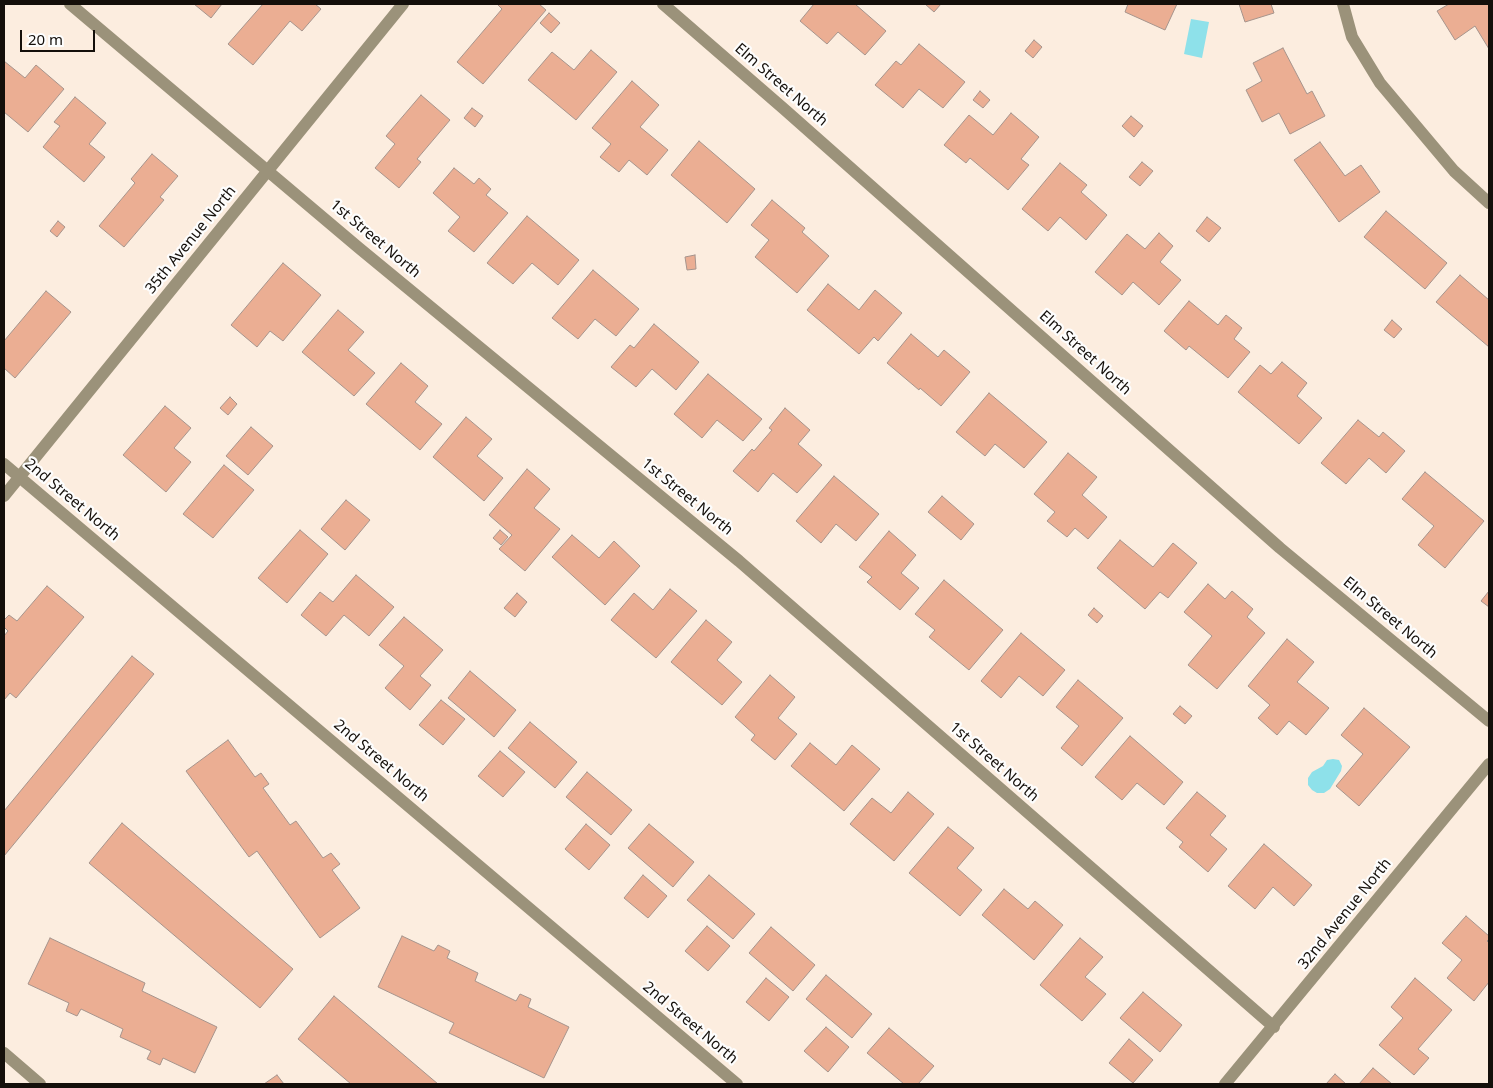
<!DOCTYPE html>
<html>
<head>
<meta charset="utf-8">
<style>
  body { margin:0 }
  #map { position:relative; width:1493px; height:1088px; overflow:hidden; background:#fceddf; font-family:"Noto Sans",sans-serif }
  canvas { display:block }
  .frame { position:absolute; inset:0; border:5px solid #140f0a; pointer-events:none }
  .scale { position:absolute; left:20px; top:30px; width:75px; height:22px; box-sizing:border-box; border:2px solid #140f0a; border-top:0; padding-left:6px; font-size:15px; line-height:18px; white-space:nowrap; color:#140f0a; -webkit-text-stroke:4px #fdfdfd; paint-order:stroke }
</style>
</head>
<body>
<div id="map">
<canvas width="1493" height="1088"></canvas>
<div class="frame"></div>
<div class="scale">20 m</div>
</div>
<script>
const context = document.querySelector('canvas').getContext('2d');
context.lineJoin = 'round';
function fillPath(path, color) {
  context.fillStyle = color;
  context.fill(path, 'evenodd');
}
function toPath(rows) {
  const path = new Path2D();
  for (const r of rows) {
    path.moveTo(r[0], r[1]);
    for (let i = 2; i < r.length; i += 2) path.lineTo(r[i], r[i + 1]);
  }
  return path;
}
function strokePath(path, color, width, dash) {
  context.strokeStyle = color;
  context.lineWidth = width;
  context.lineCap = dash ? 'butt' : 'round';
  context.setLineDash(dash || []);
  context.stroke(path);
}
function drawText(font, color, halo, rows, align = 'center') {
  context.font = font + ' "Noto Sans",sans-serif';
  context.lineWidth = 4.5;
  context.setLineDash([]);
  context.textBaseline = 'middle';
  context.strokeStyle = halo;
  context.fillStyle = color;
  for (const [text, x, y, turn = 0] of rows) {
    context.save();
    context.translate(x, y);
    context.rotate((+turn || 0) * Math.PI / 180);
    context.textAlign = isNaN(turn) ? turn : align;
    if (halo) context.strokeText(text, 0, 0);
    context.fillText(text, 0, 0);
    context.restore();
  }
}
const water = toPath([
  [1191,19,1209,22,1202,58,1184,54],
  [1333,759,1339,760,1342,766,1341,771,1330,789,1324,793,1317,793,1312,790,1308,785,1308,778,1312,772,1323,766,1327,760]
]);
const building = toPath([
  [194,4,222,4,211,18,194,4],
  [263,4,315,4,321,9,302,31,290,21,253,65,228,44,263,4],
  [497,4,539,4,546,10,483,84,457,62,502,9,497,4],
  [814,4,855,4,886,31,865,55,838,32,827,44,800,21,814,4],
  [925,4,941,4,934,12,925,4],
  [1127,4,1177,4,1165,30,1125,12,1128,4,1127,4],
  [1239,4,1271,4,1274,13,1245,22,1239,4],
  [1449,4,1489,4,1489,49,1475,26,1455,40,1437,11,1449,4],
  [549,13,560,23,551,33,540,23,549,13],
  [1034,40,1042,47,1033,58,1025,51,1034,40],
  [919,44,965,82,943,108,919,89,903,108,875,85,896,61,901,65,919,44],
  [1283,48,1307,94,1312,91,1325,116,1290,134,1279,113,1262,122,1246,90,1262,81,1253,63,1283,48],
  [591,50,617,72,576,120,528,80,552,52,574,70,591,50],
  [4,61,25,78,36,65,64,89,28,132,4,112,4,61],
  [632,81,659,105,640,127,668,150,647,175,629,160,619,172,600,157,611,144,592,128,632,81],
  [980,91,990,100,983,108,973,100,980,91],
  [421,95,450,120,417,159,421,162,399,188,375,168,395,144,386,136,421,95],
  [75,97,106,123,89,144,105,157,84,182,43,147,60,126,54,122,75,97],
  [472,108,483,116,475,127,464,118,472,108],
  [1011,113,1039,137,1021,159,1029,165,1008,190,970,158,966,163,944,145,969,115,993,135,1011,113],
  [1131,116,1143,126,1134,137,1122,126,1131,116],
  [699,141,755,189,727,223,671,175,699,141],
  [1320,142,1345,176,1361,165,1380,192,1339,222,1294,160,1320,142],
  [152,154,178,176,160,197,164,200,124,247,99,226,135,183,131,179,152,154],
  [1142,162,1153,171,1140,186,1129,177,1142,162],
  [1060,163,1087,185,1081,192,1107,215,1086,240,1060,217,1048,231,1022,209,1060,163],
  [454,168,474,184,479,178,491,189,486,195,508,213,474,252,448,231,460,217,433,193,454,168],
  [772,200,805,228,802,232,829,256,797,293,755,257,769,240,751,225,772,200],
  [1386,211,1447,263,1425,289,1364,237,1386,211],
  [527,216,579,260,558,285,532,263,513,284,487,263,527,216],
  [1207,217,1221,228,1209,242,1196,231,1207,217],
  [58,221,65,227,57,237,50,231,58,221],
  [1159,233,1173,246,1160,262,1181,280,1159,305,1133,282,1122,295,1095,272,1127,234,1145,249,1159,233],
  [695,255,696,269,687,270,685,257,695,255],
  [283,263,321,295,283,341,270,331,257,347,231,325,283,263],
  [593,270,639,309,616,336,595,319,578,339,552,318,593,270],
  [1460,275,1489,300,1489,347,1436,302,1460,275],
  [828,284,859,310,875,290,902,313,878,341,874,337,859,354,807,310,828,284],
  [46,291,71,312,15,378,4,368,4,341,46,291],
  [1189,301,1218,325,1226,315,1242,328,1234,339,1250,352,1228,378,1189,346,1186,350,1164,331,1189,301],
  [338,310,364,332,348,350,375,373,354,396,302,352,338,310],
  [1392,320,1402,329,1394,338,1384,330,1392,320],
  [654,324,699,362,676,390,652,369,636,387,611,367,630,345,634,348,654,324],
  [911,334,938,357,944,350,970,372,941,406,920,388,919,390,887,363,911,334],
  [1282,362,1307,383,1297,396,1322,418,1299,444,1238,392,1260,365,1271,374,1282,362],
  [401,363,428,386,415,402,442,424,420,450,366,404,401,363],
  [708,374,762,419,743,441,717,420,702,438,674,414,708,374],
  [989,393,1047,442,1024,468,995,444,985,456,956,432,989,393],
  [230,397,237,404,228,415,220,408,230,397],
  [165,406,191,428,174,448,191,462,166,492,123,455,165,406],
  [785,408,810,430,798,444,822,465,797,493,773,473,758,492,733,471,752,449,754,451,772,430,769,428,785,408],
  [466,417,492,439,477,456,503,478,484,501,433,457,466,417],
  [1358,420,1379,437,1383,432,1405,451,1386,473,1369,458,1346,484,1321,463,1358,420],
  [251,427,273,446,248,475,226,456,251,427],
  [1068,453,1097,477,1082,495,1107,517,1088,539,1075,528,1067,537,1047,521,1055,512,1034,494,1068,453],
  [224,465,254,490,213,538,183,514,224,465],
  [527,469,550,489,534,508,560,529,525,571,499,549,512,535,489,515,527,469],
  [1425,472,1484,521,1445,568,1418,545,1434,526,1402,499,1425,472],
  [834,476,879,514,856,541,836,524,821,543,796,521,834,476],
  [942,496,974,524,961,540,928,512,942,496],
  [346,500,370,520,345,550,321,529,346,500],
  [300,530,328,554,287,603,258,578,300,530],
  [500,530,508,537,501,545,493,538,500,530],
  [889,531,916,555,901,573,919,588,900,610,867,582,872,577,859,567,889,531],
  [572,535,599,558,614,541,640,566,605,605,552,557,572,535],
  [1120,540,1153,567,1173,543,1197,563,1168,598,1160,592,1145,609,1097,568,1120,540],
  [356,575,394,607,369,636,344,615,326,636,301,615,320,592,333,602,356,575],
  [944,580,1003,630,969,670,929,637,935,630,915,614,944,580],
  [1208,584,1225,599,1232,591,1253,609,1247,617,1265,633,1217,689,1188,665,1212,636,1184,612,1208,584],
  [47,586,84,617,16,698,10,693,4,700,4,636,8,631,4,627,4,620,9,615,17,621,47,586],
  [670,589,697,611,656,658,611,620,634,593,653,610,670,589],
  [1489,591,1489,607,1481,601,1489,591],
  [517,593,527,602,515,617,504,608,517,593],
  [1094,608,1103,616,1097,623,1088,615,1094,608],
  [404,617,443,650,420,676,431,685,410,710,385,688,404,666,379,645,404,617],
  [706,620,732,642,717,660,742,682,722,705,671,662,706,620],
  [1021,633,1065,670,1043,696,1019,676,1001,698,981,681,1021,633],
  [1287,639,1314,662,1297,682,1329,708,1306,735,1289,721,1277,735,1258,718,1270,705,1248,686,1287,639],
  [132,656,154,674,4,856,4,811,132,656],
  [470,671,516,710,494,737,448,698,470,671],
  [770,675,795,697,778,718,797,734,775,760,751,740,755,735,735,717,770,675],
  [1078,680,1123,718,1082,766,1061,748,1079,726,1056,707,1078,680],
  [441,700,465,719,443,745,419,725,441,700],
  [1180,706,1192,716,1185,724,1173,714,1180,706],
  [1364,708,1410,747,1359,806,1336,786,1363,754,1341,735,1364,708],
  [530,722,577,762,555,788,508,748,530,722],
  [1130,736,1183,782,1164,805,1137,783,1122,800,1095,777,1130,736],
  [228,740,255,777,261,773,269,784,263,788,290,825,296,821,323,858,331,853,340,864,332,870,360,908,320,938,257,851,249,857,186,771,228,740],
  [810,743,836,765,852,745,880,769,844,811,791,766,810,743],
  [500,751,525,772,503,797,478,776,500,751],
  [587,772,632,810,611,835,566,797,587,772],
  [908,792,934,814,894,861,850,824,872,798,891,813,908,792],
  [1197,792,1226,816,1210,835,1227,849,1208,872,1179,847,1183,842,1166,828,1197,792],
  [122,823,293,969,260,1008,89,863,122,823],
  [586,824,610,845,589,870,565,849,586,824],
  [649,824,694,862,673,887,628,848,649,824],
  [948,827,974,848,957,868,982,890,960,916,909,873,948,827],
  [1264,844,1312,885,1294,906,1273,887,1255,909,1228,886,1264,844],
  [643,875,667,896,648,918,624,898,643,875],
  [709,875,755,914,733,939,687,900,709,875],
  [1004,889,1028,909,1035,901,1063,925,1034,960,982,915,1004,889],
  [1466,916,1489,936,1489,939,1487,941,1489,943,1489,982,1474,1001,1447,978,1462,960,1442,943,1466,916],
  [707,926,730,946,708,971,685,951,707,926],
  [771,927,815,965,793,991,749,953,771,927],
  [402,936,434,951,438,945,450,951,447,958,478,973,475,981,516,1001,520,994,531,999,528,1007,569,1027,544,1078,449,1033,454,1023,378,987,402,936],
  [50,938,145,983,142,991,217,1027,195,1073,163,1058,160,1065,147,1059,151,1051,120,1037,123,1029,81,1009,77,1016,66,1011,69,1003,28,984,50,938],
  [1080,938,1103,957,1085,977,1106,994,1082,1021,1040,985,1080,938],
  [826,975,872,1014,852,1038,806,999,826,975],
  [766,978,789,997,769,1021,746,1002,766,978],
  [1415,978,1452,1010,1418,1049,1429,1058,1414,1075,1379,1045,1403,1018,1391,1007,1415,978],
  [1143,992,1182,1025,1160,1052,1120,1018,1143,992],
  [334,996,438,1084,351,1084,298,1039,334,996],
  [826,1027,849,1047,828,1072,804,1051,826,1027],
  [889,1028,934,1066,918,1084,904,1084,867,1053,889,1028],
  [1129,1039,1153,1060,1133,1083,1109,1063,1129,1039],
  [1373,1068,1392,1084,1359,1084,1373,1068],
  [1335,1074,1346,1084,1326,1084,1335,1074],
  [277,1075,284,1084,264,1084,277,1075]
]);
const minor = toPath([
  [70,4,359,248,739,561,1274,1027],
  [663,4,784,109,1280,548,1489,721],
  [1343,4,1352,37,1380,83,1454,171,1489,203],
  [4,464,737,1084],
  [4,496,403,4],
  [4,1053,40,1084],
  [1225,1084,1489,764]
]);
const streetNames = [
  ["Elm Street North",781,85,41],
  ["1st Street North",375,239,40],
  ["35th Avenue North",191,240,-51],
  ["Elm Street North",1085,353,42],
  ["1st Street North",687,497,39],
  ["2nd Street North",72,500,40],
  ["Elm Street North",1390,618,40],
  ["2nd Street North",381,761,40],
  ["1st Street North",994,762,41],
  ["32nd Avenue North",1345,914,-51],
  ["2nd Street North",690,1023,40]
];
fillPath(water, '#8ee1ea');
fillPath(building, '#ebae93');
strokePath(building, '#a6948c', 1);
strokePath(minor, '#9b927a', 12);
drawText('15px', '#140f0a', '#fdfdfd', streetNames);
</script>
</body>
</html>
